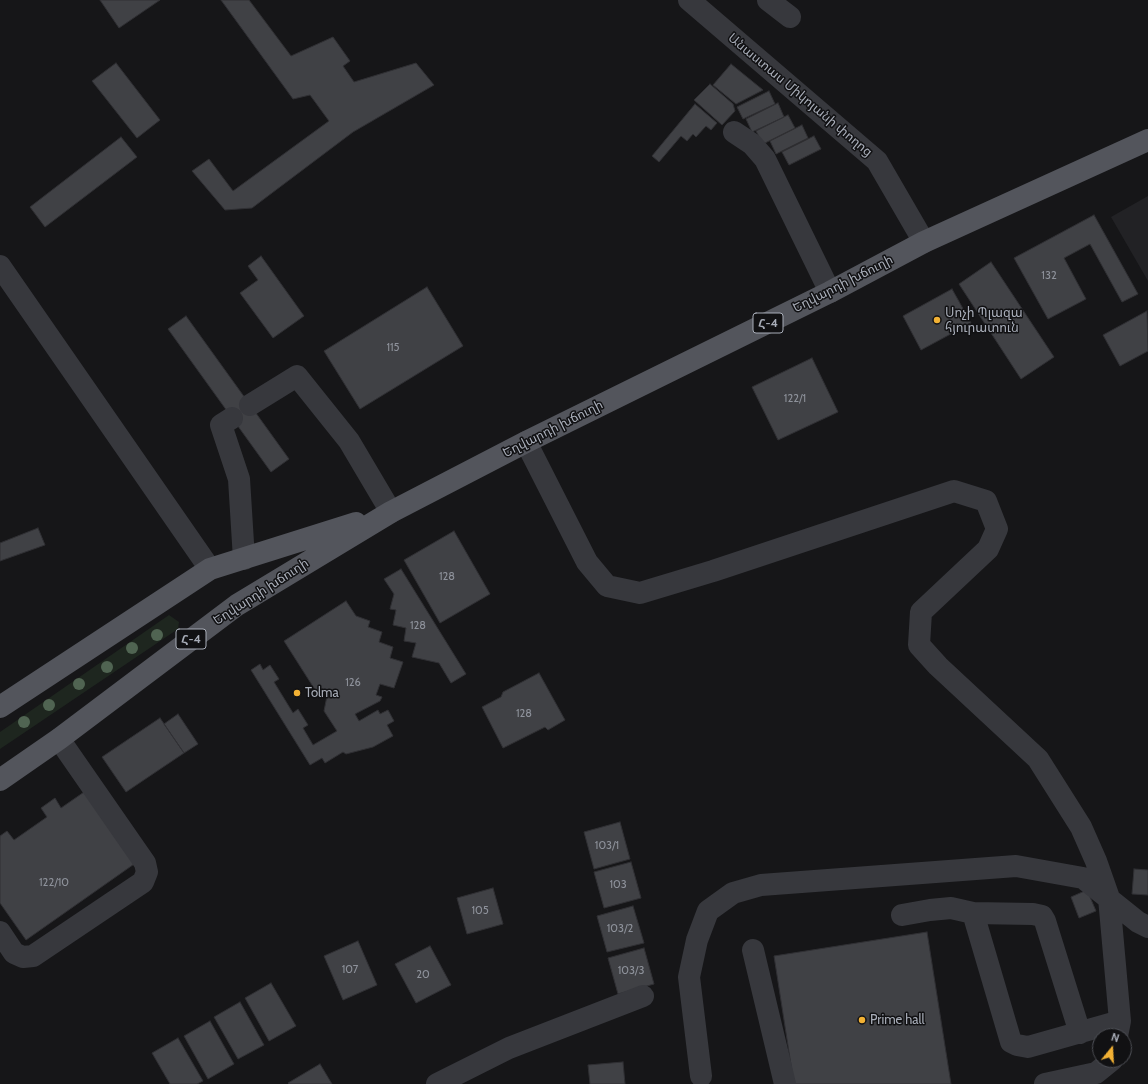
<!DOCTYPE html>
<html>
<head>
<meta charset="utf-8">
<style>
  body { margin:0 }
  #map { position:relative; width:1148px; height:1084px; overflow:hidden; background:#161618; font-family:Cabin,sans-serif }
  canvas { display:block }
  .north { position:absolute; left:1092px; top:1028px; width:40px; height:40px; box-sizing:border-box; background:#111113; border:1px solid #4d4f55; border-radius:50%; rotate:18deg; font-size:11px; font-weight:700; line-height:16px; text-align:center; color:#a8adb8 }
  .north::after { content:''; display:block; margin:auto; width:14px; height:18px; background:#f2b134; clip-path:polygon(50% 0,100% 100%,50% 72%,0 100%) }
</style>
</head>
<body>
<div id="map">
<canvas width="1148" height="1084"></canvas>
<div class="north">N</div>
</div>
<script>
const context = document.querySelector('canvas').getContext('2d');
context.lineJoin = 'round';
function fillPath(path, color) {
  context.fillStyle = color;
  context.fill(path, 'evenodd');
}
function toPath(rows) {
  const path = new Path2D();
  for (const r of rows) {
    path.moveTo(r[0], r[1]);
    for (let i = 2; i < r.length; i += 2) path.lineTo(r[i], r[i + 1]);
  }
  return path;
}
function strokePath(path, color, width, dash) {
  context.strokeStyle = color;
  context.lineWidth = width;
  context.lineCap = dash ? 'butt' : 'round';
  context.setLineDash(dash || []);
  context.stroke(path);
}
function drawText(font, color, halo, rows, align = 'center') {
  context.font = font + ' Cabin,"Noto Sans Armenian",sans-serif';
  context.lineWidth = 3;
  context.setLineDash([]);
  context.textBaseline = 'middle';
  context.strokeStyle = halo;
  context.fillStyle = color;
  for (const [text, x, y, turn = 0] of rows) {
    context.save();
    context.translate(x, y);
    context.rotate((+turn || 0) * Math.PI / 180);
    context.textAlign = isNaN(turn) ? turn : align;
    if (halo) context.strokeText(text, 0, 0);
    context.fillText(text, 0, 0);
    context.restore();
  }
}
const built = toPath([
  [1148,196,1148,281,1111,217]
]);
const green = toPath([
  [169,615,179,622,178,629,0,749,0,732]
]);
const building = toPath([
  [100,0,160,0,119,28,100,0],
  [221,0,249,0,291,56,333,37,350,61,343,66,354,82,416,63,434,85,353,132,252,208,225,210,192,171,209,159,233,191,329,121,310,95,293,99,221,0],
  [116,63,160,120,137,138,92,81,116,63],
  [731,64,763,90,736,104,713,85,731,64],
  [710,84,733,104,735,111,722,125,694,100,710,84],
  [769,91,775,104,743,119,737,107,769,91],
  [778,103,784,117,752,132,746,119,778,103],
  [695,104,717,123,711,130,706,126,696,137,693,134,687,141,681,136,659,162,652,156,695,104],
  [788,115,795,128,763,144,756,131,788,115],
  [802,125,808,138,776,154,770,141,802,125],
  [814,136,821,149,789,165,782,152,814,136],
  [121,137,137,157,45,227,30,207,121,137],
  [1094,215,1138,294,1122,302,1090,244,1064,258,1086,299,1048,319,1014,258,1094,215],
  [261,256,304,316,273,338,240,293,258,280,248,266,261,256],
  [991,262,1054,357,1021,379,959,284,991,262],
  [427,287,463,346,360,409,324,351,427,287],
  [952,289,971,323,921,350,903,316,952,289],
  [1147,311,1148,351,1120,366,1103,335,1147,311],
  [186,316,289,459,271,472,168,329,186,316],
  [812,358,838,412,778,440,752,387,812,358],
  [38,528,45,545,0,561,0,543,38,528],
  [454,531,490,594,440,623,404,560,454,531],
  [401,569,466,674,451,683,439,663,412,657,416,643,404,641,406,628,393,625,396,610,390,609,394,594,384,579,401,569],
  [346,601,356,616,370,621,368,627,382,632,379,642,393,647,390,658,403,662,394,688,380,684,376,695,382,697,380,701,355,714,359,721,378,710,380,714,388,710,394,721,387,725,393,736,373,747,346,754,343,752,325,763,322,758,310,765,251,670,260,664,263,670,270,665,279,679,274,682,293,713,298,709,308,725,303,728,313,745,337,731,324,711,327,696,325,693,319,696,284,641,346,601],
  [539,673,565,720,548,730,545,727,503,748,482,707,501,697,503,692,539,673],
  [178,714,198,744,184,753,164,724,178,714],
  [160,718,184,753,126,792,102,757,160,718],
  [87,790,137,862,26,940,0,903,0,836,7,831,14,840,47,817,41,808,55,798,61,808,87,790],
  [620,822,630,859,594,869,584,832,620,822],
  [631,862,641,898,604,908,594,872,631,862],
  [1134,869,1148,870,1148,895,1132,894,1134,869],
  [493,888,503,924,467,934,457,898,493,888],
  [1087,890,1096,911,1079,918,1071,897,1087,890],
  [633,906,644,943,607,952,597,916,633,906],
  [927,932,951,1084,794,1084,774,956,927,932],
  [358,941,377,985,343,1000,324,956,358,941],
  [430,946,451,985,416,1003,395,964,430,946],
  [644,948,654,984,618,994,608,958,644,948],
  [271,983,296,1026,269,1041,245,998,271,983],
  [240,1002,264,1045,238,1059,214,1017,240,1002],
  [210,1021,234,1064,208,1079,184,1036,210,1021],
  [178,1038,203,1081,197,1084,170,1084,152,1053,178,1038],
  [623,1062,625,1084,590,1084,588,1065,623,1062],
  [320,1064,332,1084,289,1084,288,1083,320,1064]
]);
const minor = toPath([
  [689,0,877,161,924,242],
  [768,0,790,17],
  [734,132,752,144,765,159,830,292],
  [0,266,210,569],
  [250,405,297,376,349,441,391,512],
  [232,418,221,425,239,479,244,559],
  [526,442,587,562,607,586,640,593,713,571,954,491,986,501,997,529,988,549,921,612,919,645,938,666,1038,759,1081,827,1096,861,1109,898,1120,1021,1117,1036],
  [973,913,1033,914,1042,916,1045,921,1080,1033],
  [902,915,930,910,951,908,973,913,1011,1042,1017,1045,1028,1047,1120,1021],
  [0,932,14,953,23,957,33,956,143,882,147,872,145,863,59,739],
  [753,950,785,1084],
  [701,1076,689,977,697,940,708,911,733,893,761,885,1016,866,1083,878,1138,922,1148,927],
  [437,1084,509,1048,643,996],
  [1045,1084,1096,1073,1112,1060]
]);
const major = toPath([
  [0,707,210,569,356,523],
  [0,780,59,739,237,605,391,512,526,442,830,292,924,242,1148,140]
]);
const trees = [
  [157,635],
  [132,648],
  [107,667],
  [79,684],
  [49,705],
  [24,722]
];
const markers = [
  [937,320,4,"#f2b134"],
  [297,693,4,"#f2b134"],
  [862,1020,4,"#f2b134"]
];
const numberNames = [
  ["132",1049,276],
  ["115",393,348],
  ["122/1",795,399],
  ["128",447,577],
  ["128",418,626],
  ["126",353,683],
  ["128",524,714],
  ["103/1",607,846],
  ["122/10",54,883],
  ["103",618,885],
  ["105",480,911],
  ["103/2",620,929],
  ["107",350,970],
  ["103/3",631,971],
  ["20",423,975]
];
const shields = [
  [768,323,30],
  [191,639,30]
];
const shieldNames = [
  ["Հ-4",768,323],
  ["Հ-4",191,639]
];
const streetNames = [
  ["Անաստաս Միկոյանի փողոց",800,95,40],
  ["Եղվարդի խճուղի",843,284,-27],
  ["Եղվարդի խճուղի",553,429,-27],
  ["Եղվարդի խճուղի",261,592,-33]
];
const poiNames = [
  ["Սոչի Պլազա",945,313],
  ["հյուրատուն",945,328],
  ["Tolma",305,693],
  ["Prime hall",870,1020]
];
fillPath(built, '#222225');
fillPath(green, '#1e261f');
fillPath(building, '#404145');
strokePath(building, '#303034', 1);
strokePath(minor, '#37383d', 22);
strokePath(major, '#53555c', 22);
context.fillStyle = '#506452';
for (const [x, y] of trees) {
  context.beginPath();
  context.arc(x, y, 6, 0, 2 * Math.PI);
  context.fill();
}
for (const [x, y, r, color] of markers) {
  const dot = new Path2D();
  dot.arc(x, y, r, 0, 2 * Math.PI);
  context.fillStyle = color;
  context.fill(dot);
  strokePath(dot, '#111113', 1.5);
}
drawText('11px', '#8e929b', null, numberNames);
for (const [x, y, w] of shields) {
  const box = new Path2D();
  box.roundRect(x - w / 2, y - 10, w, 20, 3);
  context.fillStyle = '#111113';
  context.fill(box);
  strokePath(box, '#a8adb8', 1);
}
drawText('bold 12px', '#a8adb8', null, shieldNames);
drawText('13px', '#a8adb8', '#111113', streetNames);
drawText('13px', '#a8adb8', '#111113', poiNames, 'left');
</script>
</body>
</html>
